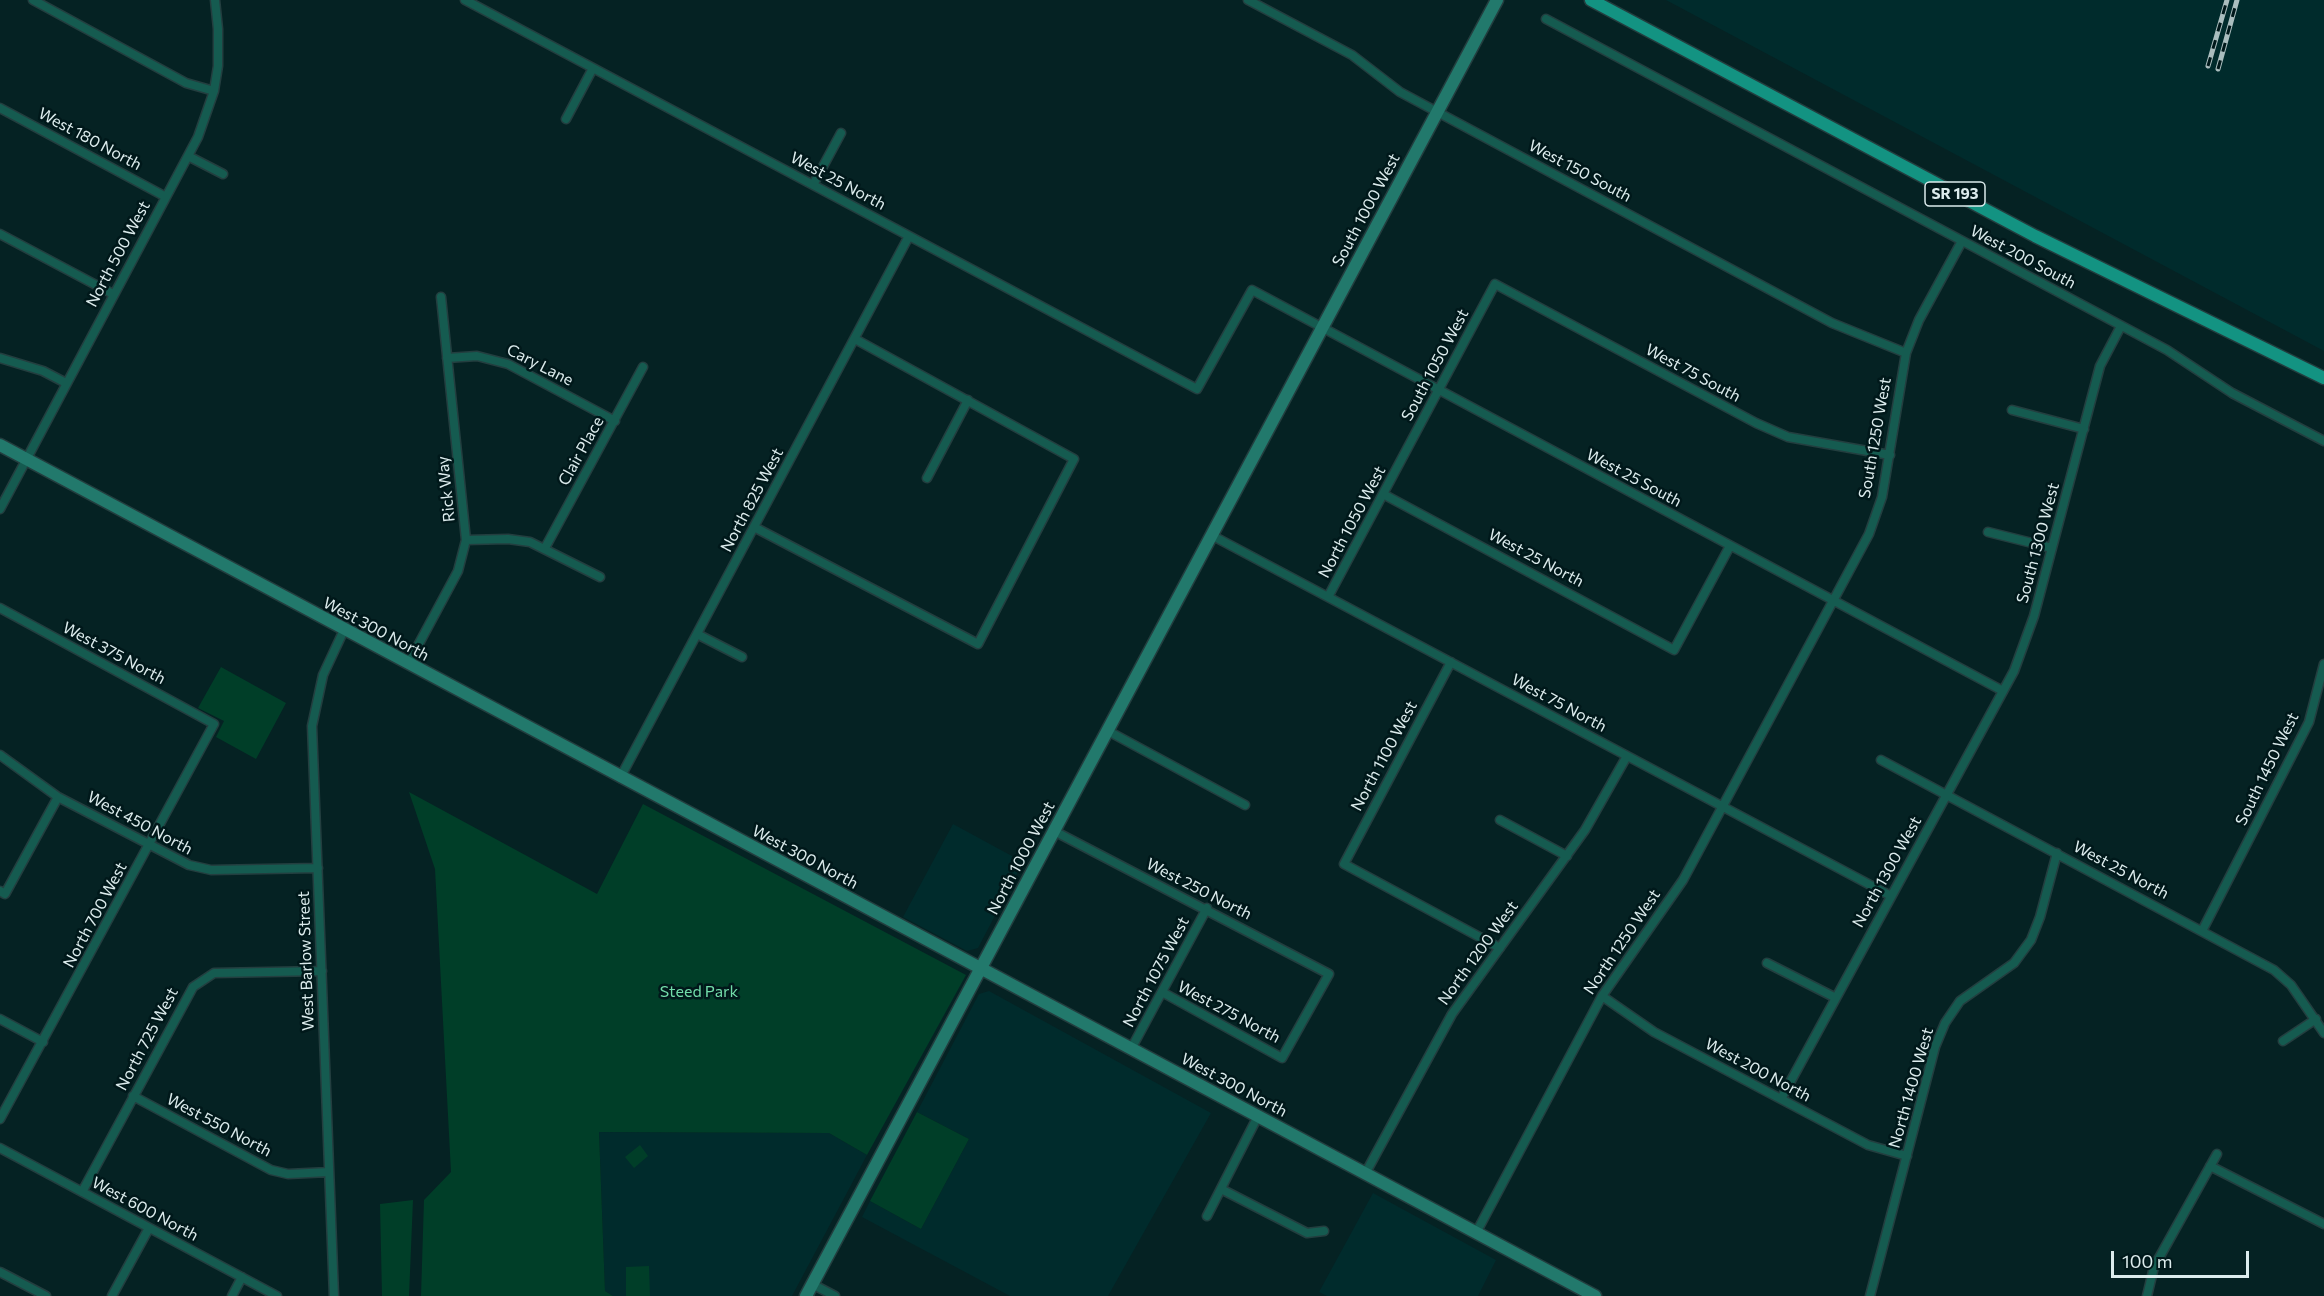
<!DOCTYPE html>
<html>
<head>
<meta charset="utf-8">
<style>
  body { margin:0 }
  #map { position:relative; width:2324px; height:1296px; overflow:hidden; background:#052223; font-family:Commissioner,sans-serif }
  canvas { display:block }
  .scale { position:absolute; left:2111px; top:1251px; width:138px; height:27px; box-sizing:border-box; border:3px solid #dceced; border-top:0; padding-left:8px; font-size:18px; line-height:21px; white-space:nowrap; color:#dceced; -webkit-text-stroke:4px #00181a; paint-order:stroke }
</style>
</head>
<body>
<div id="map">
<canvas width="2324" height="1296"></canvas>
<div class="scale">100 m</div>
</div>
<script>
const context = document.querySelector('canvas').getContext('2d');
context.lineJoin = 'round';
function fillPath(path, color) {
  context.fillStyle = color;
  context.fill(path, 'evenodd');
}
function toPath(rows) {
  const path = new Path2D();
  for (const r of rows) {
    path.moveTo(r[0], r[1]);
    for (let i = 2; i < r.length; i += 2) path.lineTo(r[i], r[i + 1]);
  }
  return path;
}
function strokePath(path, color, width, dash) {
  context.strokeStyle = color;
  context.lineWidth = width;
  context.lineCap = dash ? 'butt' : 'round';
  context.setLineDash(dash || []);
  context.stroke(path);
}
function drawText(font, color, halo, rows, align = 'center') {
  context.font = font + ' Commissioner,sans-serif';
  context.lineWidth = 5;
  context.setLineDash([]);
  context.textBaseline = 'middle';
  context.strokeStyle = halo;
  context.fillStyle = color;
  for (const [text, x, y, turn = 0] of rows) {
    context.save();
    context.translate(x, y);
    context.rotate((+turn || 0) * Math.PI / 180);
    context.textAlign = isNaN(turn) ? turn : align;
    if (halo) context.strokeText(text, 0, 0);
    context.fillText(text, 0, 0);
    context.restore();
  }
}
const built = toPath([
  [1666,0,2324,0,2324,351],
  [953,824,1023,862,978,948,967,951,903,917],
  [989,991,1211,1113,1108,1296,1010,1296,862,1217,870,1201,921,1229,969,1139,917,1112,979,994],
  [599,1132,829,1133,867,1155,792,1296,613,1296,605,1291],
  [1373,1193,1496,1260,1478,1296,1327,1296,1319,1292]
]);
const green = toPath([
  [221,667,286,703,256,759,216,737,224,721,198,708],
  [409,792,597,894,643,804,966,975,867,1155,829,1133,599,1132,605,1291,613,1296,421,1296,424,1200,451,1172,435,869],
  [917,1112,969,1139,921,1229,870,1201],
  [640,1145,648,1156,634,1168,625,1157],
  [413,1200,409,1296,382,1296,380,1204],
  [649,1266,650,1296,626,1296,626,1267]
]);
const street = toPath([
  [33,0,186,83,214,91],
  [465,0,1197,389,1252,290,2003,691],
  [1248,0,1352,55,1400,92,1428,107,1832,323,1906,353],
  [1546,19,2167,350,2232,393,2324,441],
  [0,108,166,197],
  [566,119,593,68],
  [188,156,223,174],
  [813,185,841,133],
  [0,234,113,294],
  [0,358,43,371,66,383],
  [447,358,477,356,508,364,615,421],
  [2012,410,2084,429],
  [927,478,968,400],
  [1383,494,1674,650,1730,546],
  [0,509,198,137,214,91,218,66,218,29,215,0],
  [754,527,978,644,1074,459,855,339],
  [1988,532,2052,548],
  [1213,536,1891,896],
  [466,540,508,539,530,542,600,577],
  [545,548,643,367],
  [1328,597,1495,284,1756,423,1788,437,1890,455],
  [0,608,214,724,0,1119],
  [697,634,742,657],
  [1451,662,1344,864,1500,948],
  [408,664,458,571,466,540,441,297],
  [1108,731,1245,805],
  [0,755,58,797,189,865,211,870,318,868],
  [1881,760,2274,970,2291,985,2324,1033],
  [620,778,909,236],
  [1500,820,1567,856],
  [1054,831,1329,974,1282,1058,1162,992],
  [0,891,5,894,58,797],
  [2202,931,2309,722,2324,664],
  [1767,963,1836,998],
  [1602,996,1654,1032,1868,1145,1907,1156],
  [0,1019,43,1042],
  [2283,1041,2316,1019],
  [1131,1049,1207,908],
  [133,1096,271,1170,288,1174,329,1172],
  [1781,1099,2014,671,2034,616,2100,366,2121,326],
  [0,1148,277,1296],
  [2210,1166,2324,1224],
  [1365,1174,1452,1014,1585,830,1627,756],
  [1221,1189,1307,1233,1324,1231],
  [82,1192,193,987,214,973,322,971],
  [1207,1216,1258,1116],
  [1476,1233,1602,996,1683,880,1869,534,1882,497,1906,353,1919,320,1962,241],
  [0,1272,46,1296],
  [812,1284,835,1296],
  [112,1296,149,1228],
  [232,1296,242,1277],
  [334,1296,312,726,323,675,344,630],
  [1870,1296,1935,1047,1945,1023,1960,1001,2014,963,2031,940,2040,917,2057,853],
  [2147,1296,2154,1267,2217,1154]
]);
const secondary = toPath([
  [0,445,1595,1296],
  [806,1296,1497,0]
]);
const primary = toPath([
  [1591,0,2035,236,2324,378]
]);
const rail = toPath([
  [2208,66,2227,0],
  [2218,69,2237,0]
]);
const shields = [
  [1955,194,60]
];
const shieldNames = [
  ["SR 193",1955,194]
];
const streetNames = [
  ["West 180 North",90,139,28],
  ["West 150 South",1580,171,28],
  ["West 25 North",838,181,28],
  ["South 1000 West",1366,210,-62],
  ["North 500 West",118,254,-62],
  ["West 200 South",2023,257,28],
  ["Cary Lane",540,365,27],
  ["South 1050 West",1435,365,-62],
  ["West 75 South",1693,373,28],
  ["South 1250 West",1875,438,-80],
  ["Clair Place",581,451,-61],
  ["West 25 South",1634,478,28],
  ["Rick Way",446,489,-96],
  ["North 825 West",752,500,-62],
  ["North 1050 West",1352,522,-62],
  ["South 1300 West",2038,543,-75],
  ["West 25 North",1536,558,28],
  ["West 300 North",376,629,28],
  ["West 375 North",114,653,28],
  ["West 75 North",1559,703,28],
  ["North 1100 West",1384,756,-62],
  ["South 1450 West",2267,769,-64],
  ["West 450 North",140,823,28],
  ["West 300 North",805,857,28],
  ["North 1000 West",1021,858,-62],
  ["West 25 North",2121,870,28],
  ["North 1300 West",1887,872,-61],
  ["West 250 North",1199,889,27],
  ["North 700 West",95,915,-62],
  ["North 1250 West",1622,942,-56],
  ["North 1200 West",1478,953,-54],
  ["West Barlow Street",306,961,-92],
  ["North 1075 West",1156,972,-62],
  ["West 275 North",1229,1012,28],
  ["North 725 West",147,1039,-62],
  ["West 200 North",1758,1070,28],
  ["West 300 North",1234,1085,28],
  ["North 1400 West",1911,1088,-74],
  ["West 550 North",219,1125,28],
  ["West 600 North",145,1209,28]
];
const parkNames = [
  ["Steed Park",699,992]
];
fillPath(built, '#002b2c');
fillPath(green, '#003e28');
strokePath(street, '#233e3f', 11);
strokePath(secondary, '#233e3f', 15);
strokePath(primary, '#233e3f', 15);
strokePath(street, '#155b50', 8);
strokePath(secondary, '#22796c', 12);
strokePath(primary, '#139382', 12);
strokePath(rail, '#aabdbe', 5);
strokePath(rail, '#00181a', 3, [9]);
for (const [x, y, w] of shields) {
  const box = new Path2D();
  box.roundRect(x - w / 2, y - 12, w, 24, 4.5);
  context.fillStyle = '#00181a';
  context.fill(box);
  strokePath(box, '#dceced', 1.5);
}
drawText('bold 15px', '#dceced', null, shieldNames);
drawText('16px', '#dceced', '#00181a', streetNames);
drawText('16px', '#71dca9', '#00181a', parkNames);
</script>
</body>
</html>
